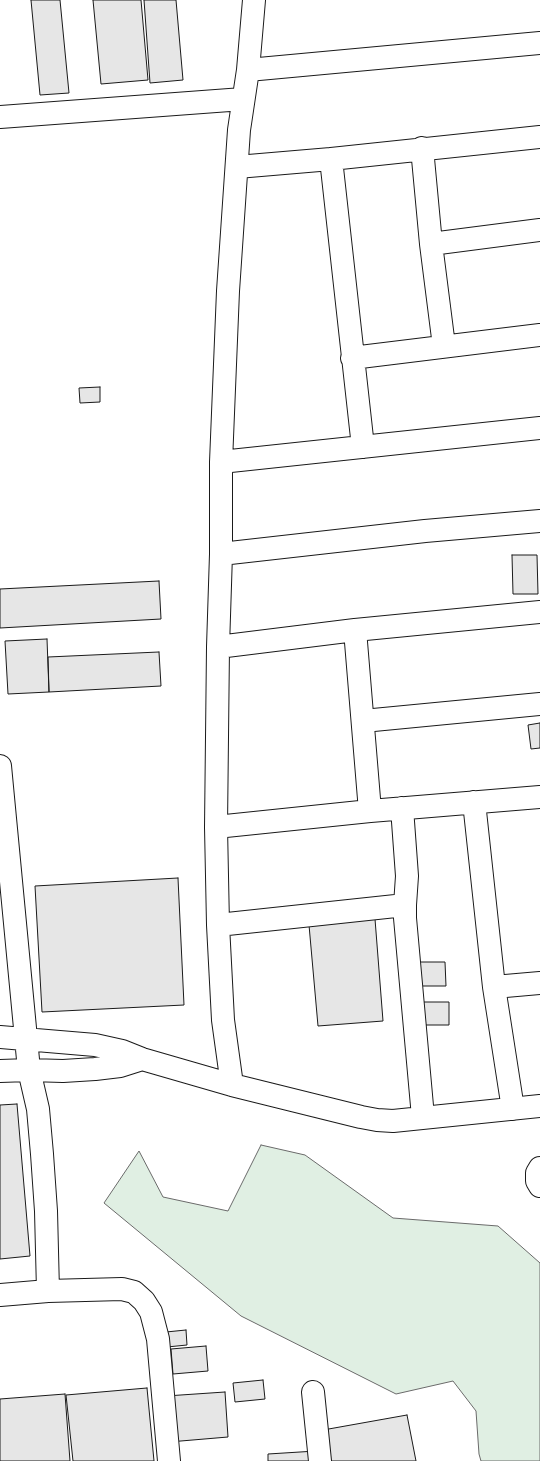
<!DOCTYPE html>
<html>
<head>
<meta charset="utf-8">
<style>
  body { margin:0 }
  canvas { display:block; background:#fff }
</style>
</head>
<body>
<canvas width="540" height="1461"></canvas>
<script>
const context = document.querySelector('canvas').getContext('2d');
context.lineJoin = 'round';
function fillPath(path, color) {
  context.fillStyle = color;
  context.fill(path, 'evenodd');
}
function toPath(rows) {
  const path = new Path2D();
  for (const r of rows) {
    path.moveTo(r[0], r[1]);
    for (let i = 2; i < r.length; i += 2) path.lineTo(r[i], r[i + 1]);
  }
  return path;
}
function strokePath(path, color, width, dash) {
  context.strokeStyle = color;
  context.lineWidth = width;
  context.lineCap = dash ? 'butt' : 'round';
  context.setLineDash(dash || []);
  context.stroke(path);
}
const green = toPath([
  [261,1145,305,1155,393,1218,498,1226,540,1263,540,1461,481,1461,479,1454,476,1411,453,1381,396,1394,241,1316,104,1203,139,1151,163,1197,228,1211,261,1145]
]);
const building = toPath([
  [31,0,60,0,69,93,40,95,31,0],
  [93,0,141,0,148,80,101,84,93,0],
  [144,0,176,0,183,80,150,83,144,0],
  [100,387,100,402,80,403,79,388,100,387],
  [512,555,537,555,538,594,513,594,512,555],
  [159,581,161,619,0,628,0,589,159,581],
  [47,639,49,692,8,694,5,641,47,639],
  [159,652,161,686,49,692,48,657,159,652],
  [540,723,540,748,531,749,528,725,540,723],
  [178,878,184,1005,42,1012,35,886,178,878],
  [375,919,383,1021,318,1026,309,925,375,919],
  [414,962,445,962,446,986,415,986,414,962],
  [417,1002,449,1002,449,1025,418,1025,417,1002],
  [17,1104,30,1256,0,1259,0,1105,17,1104],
  [186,1330,187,1345,167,1347,166,1332,186,1330],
  [206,1346,208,1371,173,1374,171,1349,206,1346],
  [263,1380,265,1399,235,1402,233,1383,263,1380],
  [147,1388,154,1461,73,1461,66,1395,147,1388],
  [225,1392,228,1437,169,1442,166,1396,225,1392],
  [65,1394,70,1461,0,1461,0,1399,65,1394],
  [407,1415,416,1461,328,1461,323,1430,407,1415],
  [316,1451,316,1461,268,1461,268,1454,316,1451]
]);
const minor = toPath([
  [248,70,540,43],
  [0,117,243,99],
  [422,148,431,244,444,346],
  [331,159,363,447],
  [237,167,331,159,540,137],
  [431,244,540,230],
  [352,358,540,335],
  [221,462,540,428],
  [221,554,425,531,540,521],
  [355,630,370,811],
  [218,647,355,630,540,612],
  [363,721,540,704],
  [0,766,29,1070,38,1109,42,1154,46,1211,48,1291],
  [474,802,494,987,513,1109],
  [402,808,407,876,405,905,405,918,423,1117],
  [216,827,370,811,540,797],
  [218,925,405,905],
  [494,987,540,983],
  [0,1037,95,1045,122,1051,142,1059,232,1085,361,1117,377,1120,393,1121,540,1106],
  [0,1071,29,1070,63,1071,95,1069,120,1066,142,1059],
  [232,1085,223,1020,218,925,216,827,218,647,221,554,221,462,228,291,239,130,248,70,254,0],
  [540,1168,537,1173,537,1181,540,1186],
  [0,1295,48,1291,122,1289,134,1292,144,1301,151,1312,158,1339,169,1461],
  [313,1392,320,1461]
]);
fillPath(green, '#e0efe3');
strokePath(green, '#6a6a6a', 1);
fillPath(building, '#e6e6e6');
strokePath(building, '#1a1a1a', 1);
strokePath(minor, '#1a1a1a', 24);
strokePath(minor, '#fff', 22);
</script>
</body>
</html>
